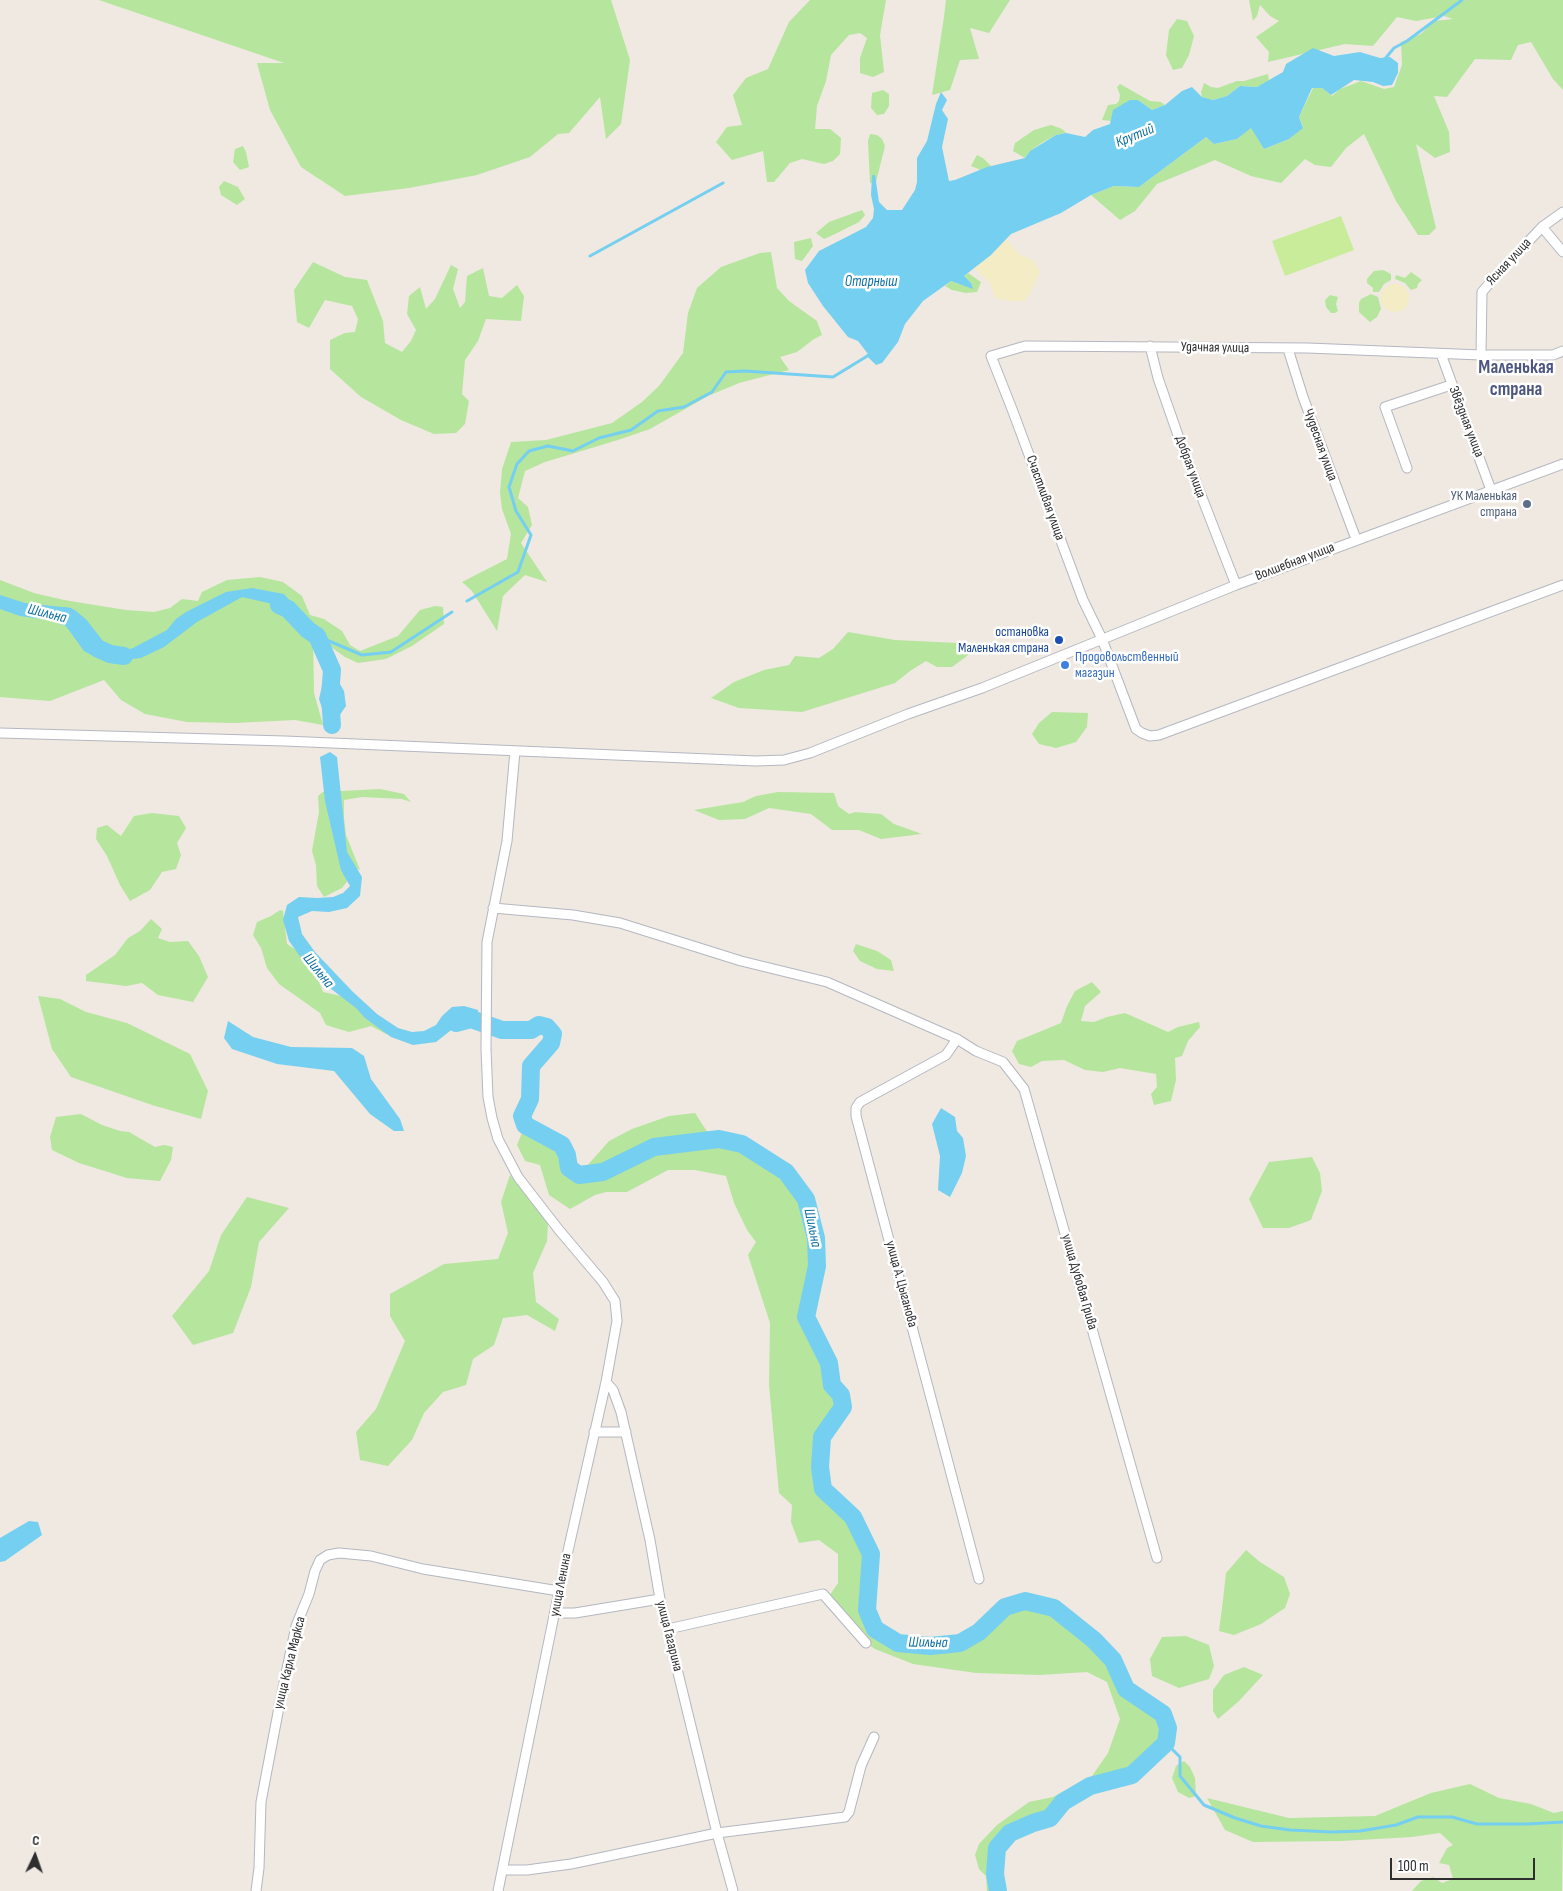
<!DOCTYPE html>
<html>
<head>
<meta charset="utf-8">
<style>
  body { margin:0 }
  #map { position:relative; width:1563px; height:1891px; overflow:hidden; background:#efe9e1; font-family:"Sofia Sans Condensed",sans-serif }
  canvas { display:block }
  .north { position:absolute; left:10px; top:1831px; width:50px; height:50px; -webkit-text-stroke:4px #fff; paint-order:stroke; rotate:3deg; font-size:14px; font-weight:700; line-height:20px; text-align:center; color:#2e2e2e }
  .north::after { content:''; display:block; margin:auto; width:18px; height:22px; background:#2e2e2e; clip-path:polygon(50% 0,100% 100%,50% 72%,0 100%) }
  .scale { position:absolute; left:1390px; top:1858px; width:145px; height:22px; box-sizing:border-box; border:2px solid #2e2e2e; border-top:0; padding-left:6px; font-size:15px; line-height:18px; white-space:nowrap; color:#2e2e2e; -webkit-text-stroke:4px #fff; paint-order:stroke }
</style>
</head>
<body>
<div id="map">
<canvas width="1563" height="1891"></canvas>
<div class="north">С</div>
<div class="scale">100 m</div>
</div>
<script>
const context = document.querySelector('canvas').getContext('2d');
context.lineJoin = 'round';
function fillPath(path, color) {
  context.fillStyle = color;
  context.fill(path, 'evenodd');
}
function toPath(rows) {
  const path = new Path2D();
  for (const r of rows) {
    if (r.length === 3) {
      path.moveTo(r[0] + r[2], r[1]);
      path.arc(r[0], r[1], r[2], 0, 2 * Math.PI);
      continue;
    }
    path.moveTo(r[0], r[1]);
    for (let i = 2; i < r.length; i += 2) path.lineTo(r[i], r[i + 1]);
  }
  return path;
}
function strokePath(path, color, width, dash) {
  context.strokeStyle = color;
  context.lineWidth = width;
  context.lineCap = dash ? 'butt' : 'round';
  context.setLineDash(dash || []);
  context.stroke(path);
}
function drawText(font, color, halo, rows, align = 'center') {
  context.font = font + ' "Sofia Sans Condensed",sans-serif';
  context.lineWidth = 5;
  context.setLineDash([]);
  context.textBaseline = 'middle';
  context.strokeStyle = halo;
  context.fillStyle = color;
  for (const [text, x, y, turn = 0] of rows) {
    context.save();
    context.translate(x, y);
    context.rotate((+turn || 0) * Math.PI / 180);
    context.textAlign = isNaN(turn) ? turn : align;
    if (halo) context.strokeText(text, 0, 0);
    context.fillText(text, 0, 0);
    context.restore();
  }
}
const green = toPath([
  [99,0,611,0,630,60,621,124,606,139,600,97,569,133,558,134,530,157,477,175,409,188,345,196,301,167,270,110,257,63,284,63],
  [810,0,886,0,880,35,884,72,873,77,860,73,860,58,867,38,860,33,849,35,831,55,826,81,817,106,815,129,830,129,841,138,840,154,833,161,824,164,802,159,790,163,774,182,767,182,763,151,732,160,716,142,727,127,742,125,733,95,746,78,768,69,789,22],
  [946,0,1010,0,989,33,970,28,979,59,960,60,950,90,932,95,944,17],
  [1249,0,1563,0,1563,90,1553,79,1531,42,1518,45,1511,60,1475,59,1447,97,1434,96,1449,132,1450,152,1435,158,1416,144,1436,228,1429,235,1418,235,1396,201,1364,134,1346,148,1331,167,1315,165,1305,159,1281,183,1251,176,1215,160,1157,184,1135,211,1120,220,1091,195,1114,186,1139,187,1206,137,1214,144,1237,139,1251,127,1264,149,1289,139,1303,127,1299,117,1313,88,1322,88,1332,96,1340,89,1361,81,1384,89,1394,87,1402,65,1401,42,1421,34,1434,21,1453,19,1444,16,1416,21,1397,17,1373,46,1345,44,1268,62,1269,52,1256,37,1279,21,1270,16,1260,5,1257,16,1253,21],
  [1177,19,1187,21,1194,36,1189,55,1182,68,1173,70,1166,55,1169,30],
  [1268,74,1269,81,1257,87,1240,86,1227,96,1213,100,1202,97,1201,92,1204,83,1211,87,1218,88,1237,81,1244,81],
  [1120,84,1150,101,1161,102,1165,105,1152,110,1138,100,1114,110,1111,121,1102,120,1108,105,1116,104,1119,101,1120,95,1117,87],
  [883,90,889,94,889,106,884,114,877,115,871,108,872,93],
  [1051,125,1062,129,1066,133,1056,135,1043,142,1030,151,1025,158,1013,151,1015,143,1034,130],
  [870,134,877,135,882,139,885,146,876,182,870,183,868,141],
  [243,146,246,152,249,167,240,170,233,162,235,149],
  [977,155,983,158,991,166,981,170,971,166],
  [224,181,238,187,245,199,237,205,221,195,219,187],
  [862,210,865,215,859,222,833,235,824,239,816,233,829,222],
  [811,238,813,246,802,261,795,259,794,242],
  [771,252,777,288,789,301,817,321,822,335,814,339,797,352,780,357,789,370,739,383,708,396,650,429,618,440,545,462,525,471,518,498,528,507,532,525,521,543,547,582,525,575,503,596,497,631,472,591,462,582,507,559,511,534,502,509,500,493,502,469,511,442,546,440,612,423,642,402,659,386,683,353,688,313,697,288,721,267,760,253],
  [313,262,345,277,367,280,383,321,385,343,402,352,411,341,416,330,407,314,409,296,420,287,426,309,435,299,451,265,458,269,453,289,460,308,465,302,467,276,483,268,489,296,502,298,517,285,524,296,521,321,486,319,478,341,465,360,462,394,469,401,465,424,456,433,434,434,401,420,361,397,330,369,330,340,345,333,355,332,358,319,352,306,325,300,309,328,297,322,294,290],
  [1383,270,1391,274,1391,280,1384,284,1379,292,1373,292,1373,288,1367,283,1367,279,1374,271],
  [1411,272,1422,280,1418,284,1417,288,1411,290,1405,283,1395,279,1396,275,1405,278],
  [968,273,981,282,977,292,966,293,952,290,945,286,951,281,959,284,971,283,963,277],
  [1371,294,1378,297,1381,309,1377,317,1370,322,1359,312,1359,303,1361,299],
  [1330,295,1338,297,1336,304,1338,311,1335,313,1331,313,1326,307,1325,300],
  [260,577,283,582,302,596,310,615,324,619,342,631,350,645,360,651,398,636,420,610,435,606,443,607,444,624,412,646,386,659,358,663,345,657,313,634,314,693,323,725,295,720,235,723,187,722,145,714,121,700,104,680,50,701,0,697,0,580,34,593,64,600,126,610,154,612,170,608,182,599,198,601,202,592,227,580],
  [848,632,895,640,978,644,967,656,952,667,937,667,926,661,910,671,895,683,802,712,739,708,711,698,734,682,764,670,789,665,795,656,819,658,833,649],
  [1052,712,1088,713,1087,727,1076,742,1056,748,1039,744,1032,734,1039,723],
  [380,789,404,794,411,802,402,799,362,797,344,800,344,818,346,835,360,870,349,865,349,879,342,888,324,897,317,886,316,865,312,851,319,812,318,796,323,792],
  [778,792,834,793,838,806,849,814,855,812,881,814,894,824,922,834,881,839,859,830,832,830,811,814,769,808,745,819,719,820,694,810,743,802,756,796],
  [152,813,179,816,186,828,177,843,181,855,176,869,162,872,150,890,130,901,120,885,107,856,96,839,97,828,107,825,121,836,134,816],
  [280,910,283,911,287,944,310,959,323,992,354,999,398,1035,386,1034,371,1026,349,1032,326,1025,320,1013,279,984,267,968,261,948,253,935,257,922,271,916],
  [151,919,162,929,158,938,170,942,188,941,199,956,208,977,193,1002,158,995,142,983,126,986,86,981,86,975,115,955,128,938,140,931],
  [856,944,877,951,891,960,894,971,877,969,860,961,853,951],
  [1092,982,1101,992,1085,1006,1081,1021,1094,1022,1107,1017,1125,1013,1168,1032,1178,1027,1199,1022,1200,1027,1188,1041,1182,1056,1175,1058,1176,1080,1171,1101,1154,1105,1151,1094,1157,1087,1156,1074,1120,1068,1103,1072,1085,1070,1064,1060,1042,1061,1031,1067,1019,1064,1012,1051,1017,1041,1061,1023,1067,1006,1075,991],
  [38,996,60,999,86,1012,127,1023,190,1054,208,1091,201,1119,152,1105,71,1077,52,1049],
  [695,1113,708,1133,719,1139,742,1144,786,1172,806,1199,816,1238,817,1266,806,1317,829,1363,832,1384,841,1395,843,1407,822,1437,820,1467,823,1489,853,1517,871,1554,867,1559,859,1594,875,1629,898,1643,930,1646,960,1643,979,1632,1005,1607,1025,1601,1054,1608,1094,1640,1113,1660,1126,1689,1163,1714,1168,1728,1166,1743,1132,1775,1090,1786,1063,1802,1050,1818,1033,1823,1009,1834,997,1848,1003,1891,987,1891,986,1876,979,1869,975,1855,979,1844,997,1825,1029,1802,1053,1797,1092,1776,1108,1753,1120,1719,1107,1682,1087,1672,1040,1675,976,1673,913,1664,875,1649,866,1643,829,1596,838,1583,838,1554,819,1540,799,1543,791,1522,792,1505,779,1493,769,1385,770,1323,748,1255,756,1242,747,1230,734,1203,726,1176,695,1170,668,1170,627,1192,606,1192,595,1195,570,1209,549,1195,540,1165,525,1161,517,1145,525,1125,562,1145,567,1155,569,1168,579,1175,609,1141,632,1129,669,1116],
  [81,1114,102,1125,120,1131,129,1132,155,1147,164,1145,173,1147,171,1160,160,1181,127,1178,79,1163,52,1150,50,1137,56,1117],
  [1312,1157,1320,1173,1322,1191,1311,1220,1289,1228,1263,1228,1249,1199,1269,1162],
  [510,1175,548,1223,547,1241,533,1273,536,1302,559,1319,555,1331,527,1315,503,1318,494,1345,473,1359,466,1385,443,1392,424,1413,412,1440,388,1466,360,1460,356,1432,376,1409,405,1341,390,1316,390,1294,444,1264,498,1259,508,1233,501,1202],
  [247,1197,289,1208,259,1242,251,1287,233,1333,193,1345,172,1316,209,1271,221,1235],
  [1246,1550,1260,1562,1284,1577,1290,1594,1285,1608,1261,1624,1234,1635,1219,1631,1223,1600,1226,1573],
  [1186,1636,1209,1645,1214,1666,1209,1679,1179,1688,1152,1676,1150,1659,1162,1637],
  [1244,1667,1263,1675,1239,1701,1218,1719,1213,1711,1213,1690,1224,1675],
  [1184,1761,1190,1767,1195,1778,1196,1796,1189,1798,1178,1792,1172,1778,1176,1766],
  [1470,1784,1499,1798,1531,1804,1554,1813,1563,1811,1562,1891,1412,1891,1421,1881,1433,1877,1442,1883,1453,1879,1449,1865,1439,1863,1447,1848,1453,1845,1440,1833,1412,1837,1341,1841,1253,1842,1225,1830,1207,1798,1289,1818,1375,1816,1431,1793]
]);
const sand = toPath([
  [1006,239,1019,254,1034,261,1040,272,1026,301,1010,301,995,298,990,283,974,268,991,255],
  [1395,298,14]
]);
const pitch = toPath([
  [1341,216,1354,250,1285,276,1272,241]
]);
const water = toPath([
  [1313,48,1334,56,1360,52,1380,58,1390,57,1398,63,1398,73,1392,85,1383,86,1373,82,1354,80,1331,95,1322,88,1312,88,1299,117,1303,128,1289,139,1264,149,1251,128,1237,139,1214,144,1206,137,1139,187,1114,186,1091,195,1061,213,1011,234,991,255,964,276,971,283,973,289,951,281,923,301,905,324,898,342,882,363,876,365,866,355,868,354,858,341,848,337,823,306,808,283,805,270,819,251,866,227,873,218,874,209,871,195,872,175,875,175,879,202,887,210,902,210,915,190,917,182,917,158,927,141,936,104,941,92,947,100,942,110,948,119,942,147,949,181,955,180,987,167,1025,158,1030,151,1056,135,1066,133,1085,137,1093,130,1110,124,1113,110,1130,100,1138,100,1152,110,1165,105,1182,91,1192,87,1202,97,1213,100,1227,96,1240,86,1257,87,1283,72,1286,64],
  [252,588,284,594,300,612,295,622,277,605,242,597,197,622,164,647,141,658,115,661,99,659,84,651,63,622,20,616,0,609,0,595,25,603,71,608,79,615,85,638,91,647,113,655,133,648,167,630,176,619,186,612,226,592],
  [332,670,344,691,346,706,337,719,325,717,319,699,322,686],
  [330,752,337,757,347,852,362,877,360,896,347,908,329,912,312,911,298,917,302,934,315,952,352,991,377,1014,398,1028,412,1032,424,1031,436,1025,442,1016,452,1007,464,1006,478,1010,479,1024,464,1020,436,1042,413,1045,391,1037,365,1018,356,1008,326,985,307,966,289,941,283,920,287,905,299,897,317,898,333,897,343,893,350,886,341,870,325,801,320,757],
  [228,1021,253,1037,291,1047,352,1048,364,1056,371,1079,400,1119,404,1131,394,1131,370,1114,334,1071,277,1064,232,1049,224,1038],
  [941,1108,955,1117,957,1131,963,1138,966,1156,962,1173,950,1197,938,1190,940,1156,932,1124],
  [29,1521,38,1522,42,1535,5,1561,0,1562,0,1538]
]);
const stream = toPath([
  [1384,60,1394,48,1407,41,1462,0],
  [590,256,723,183],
  [467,601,518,572,531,535,516,511,509,487,517,464,529,451,548,446,573,451,599,438,631,430,658,411,684,407,712,392,726,372,745,371,833,377,869,355],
  [317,636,362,655,391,652,452,612],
  [1166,1743,1180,1757,1180,1776,1204,1805,1235,1818,1261,1826,1290,1830,1332,1832,1360,1831,1396,1825,1418,1817,1452,1817,1477,1824,1527,1824,1563,1822]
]);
const river = toPath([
  [279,605,288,609,308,630,317,636,332,670,330,696,332,725],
  [64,616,69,617,80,626,97,648,110,654,124,656],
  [456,1023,471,1019,502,1030,531,1030,539,1025,547,1027,553,1034,551,1043,531,1066,530,1099,522,1116,525,1125,562,1145,567,1155,569,1168,579,1175,603,1172,654,1147,719,1139,742,1144,786,1172,806,1199,816,1238,817,1266,806,1317,829,1363,832,1385,841,1395,843,1407,822,1437,820,1467,823,1489,853,1517,871,1554,867,1610,875,1629,898,1643,930,1646,960,1643,979,1632,1005,1607,1025,1601,1054,1608,1094,1640,1113,1660,1126,1689,1163,1714,1168,1728,1166,1743,1132,1775,1090,1786,1063,1802,1050,1818,1033,1823,1010,1833,997,1848,995,1874,998,1891]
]);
const street = toPath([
  [1542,227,1563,252],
  [1150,346,1158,378,1180,441,1236,585],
  [1288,349,1303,397,1356,539],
  [1563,351,1553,355,1481,355,1308,348,1025,346,991,356,1012,409,1083,600,1102,639,1136,729,1142,733,1150,736,1159,735,1563,585],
  [1441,354,1491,490],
  [1481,355,1482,292,1495,277,1542,227,1563,212],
  [1407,468,1385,407,1451,385],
  [0,733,285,741,756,761,784,760,810,753,908,714,982,688,1236,585,1563,464],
  [493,908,573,915,620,923,741,961,827,982,957,1039,976,1051,1003,1062,1024,1089,1157,1558],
  [957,1039,946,1055,860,1102,856,1108,856,1116,979,1579],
  [606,1382,613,1390,621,1412,650,1540,660,1599,717,1833,733,1891],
  [594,1432,626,1432],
  [556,1613,575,1613,660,1599],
  [668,1629,823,1594,866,1643],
  [503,1870,527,1870,571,1864,717,1833,845,1817,849,1812,861,1766,874,1737],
  [256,1891,259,1868,261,1802,280,1702,296,1626,309,1594,315,1571,320,1560,328,1555,339,1553,371,1556,423,1569,559,1591],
  [498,1891,559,1591,606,1382,617,1321,615,1301,603,1282,559,1230,518,1177,498,1139,492,1118,488,1097,486,1049,487,942,507,841,515,751]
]);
const markers = [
  [1527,504,5,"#5c6f8a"],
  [1059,640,5,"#1a4fb4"],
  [1065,665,5,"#3f7fe0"]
];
const streetNames = [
  ["Ясная улица",1509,262,-47],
  ["Удачная улица",1215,348,1],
  ["Звёздная улица",1466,422,69],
  ["Чудесная улица",1320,445,70],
  ["Добрая улица",1190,467,70],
  ["Счастливая улица",1045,498,70],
  ["Волшебная улица",1295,562,-21],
  ["улица Дубовая Грива",1079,1282,74],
  ["улица А. Цыганова",901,1284,75],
  ["улица Ленина",561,1585,-79],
  ["улица Гагарина",669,1636,76],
  ["улица Карла Маркса",290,1663,-76]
];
const serviceNames = [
  ["УК Маленькая",1517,496],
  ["страна",1517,512]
];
const transitNames = [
  ["остановка",1049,632],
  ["Маленькая страна",1049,648]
];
const shopNames = [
  ["Продовольственный",1075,657],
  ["магазин",1075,673]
];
const waterNames = [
  ["Крутий",1135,136,-22],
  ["Отарныш",871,282],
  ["Шильна",47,614,14],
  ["Шильна",318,971,51],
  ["Шильна",812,1228,79],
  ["Шильна",928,1643,1]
];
const districtNames = [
  ["Маленькая",1516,368],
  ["страна",1516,390]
];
fillPath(green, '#b6e59e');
fillPath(sand, '#f3ecc5');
fillPath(pitch, '#c9ec9a');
fillPath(water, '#75cff0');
strokePath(stream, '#75cff0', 3);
strokePath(river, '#75cff0', 18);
strokePath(street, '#b4b7c1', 11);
strokePath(street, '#fff', 9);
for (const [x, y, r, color] of markers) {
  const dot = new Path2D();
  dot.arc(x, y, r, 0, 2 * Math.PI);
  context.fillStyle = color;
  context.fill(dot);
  strokePath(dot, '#fff', 2);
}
drawText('14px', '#2e2e2e', '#fff', streetNames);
drawText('14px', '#4e5e75', '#fff', serviceNames, 'right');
drawText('14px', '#164399', '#fff', transitNames, 'right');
drawText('14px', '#366cbe', '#fff', shopNames, 'left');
drawText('italic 15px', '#0d6fa3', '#fff', waterNames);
drawText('bold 19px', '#4d5680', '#fff', districtNames);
</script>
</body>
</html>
